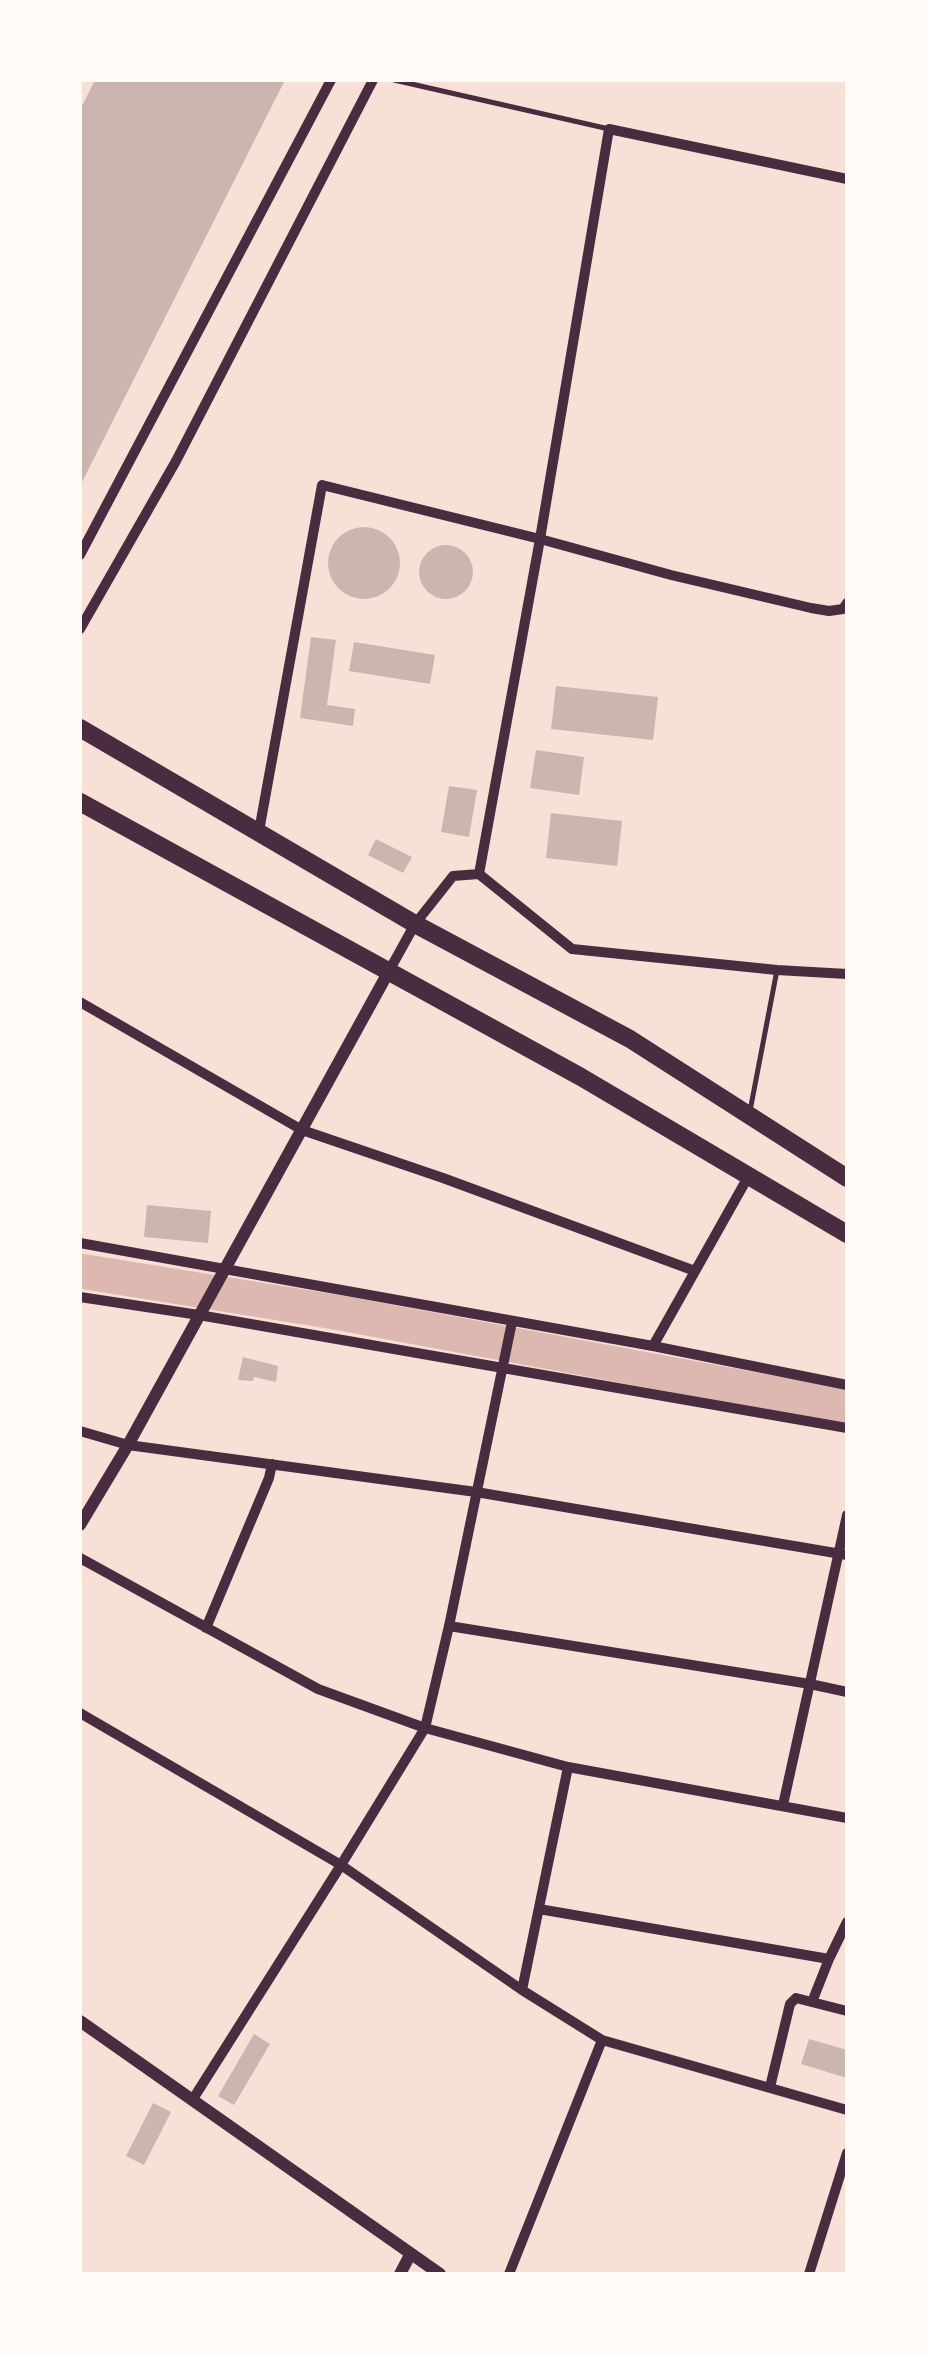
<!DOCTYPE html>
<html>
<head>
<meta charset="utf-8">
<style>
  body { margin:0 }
  #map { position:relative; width:927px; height:2354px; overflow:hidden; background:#f7e1d7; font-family:"Varela Round",sans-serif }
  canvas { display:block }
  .frame { position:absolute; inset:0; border:82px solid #fffaf5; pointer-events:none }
</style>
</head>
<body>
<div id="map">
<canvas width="927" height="2354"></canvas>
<div class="frame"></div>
</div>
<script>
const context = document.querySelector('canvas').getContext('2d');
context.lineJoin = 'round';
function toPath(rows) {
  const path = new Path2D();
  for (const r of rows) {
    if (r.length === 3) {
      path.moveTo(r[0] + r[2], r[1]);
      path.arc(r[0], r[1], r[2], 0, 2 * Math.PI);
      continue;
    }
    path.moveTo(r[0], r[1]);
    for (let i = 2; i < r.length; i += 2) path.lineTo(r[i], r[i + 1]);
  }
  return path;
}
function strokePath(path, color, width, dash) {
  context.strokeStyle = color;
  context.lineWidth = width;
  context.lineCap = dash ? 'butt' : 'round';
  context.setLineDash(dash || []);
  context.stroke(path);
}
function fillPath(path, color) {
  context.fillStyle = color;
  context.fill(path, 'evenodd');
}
const river = toPath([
  [80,1271,335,1312,847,1407]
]);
const building = toPath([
  [95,80,285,80,80,486,80,110],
  [364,563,36],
  [446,572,27],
  [311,637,336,640,327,705,355,709,353,726,300,718],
  [354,642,435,655,430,684,349,671],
  [556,686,658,697,653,740,551,729],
  [536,750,584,757,579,795,530,788],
  [449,786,477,790,469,837,441,832],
  [551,813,622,821,617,866,546,858],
  [376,839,412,857,403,873,368,855],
  [147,1205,211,1211,208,1243,144,1237],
  [243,1357,278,1366,276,1382,254,1377,253,1381,238,1380],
  [254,2034,270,2044,234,2105,218,2096],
  [809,2039,847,2050,847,2078,801,2064],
  [153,2103,171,2112,144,2165,126,2156]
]);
const service = toPath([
  [394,80,609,129],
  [750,1111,777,970]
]);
const minor = toPath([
  [80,555,331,80],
  [80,629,176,461,373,80],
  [259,831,322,485,540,539,671,575,811,608,829,611,843,609,847,603],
  [479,874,540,539,609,129,847,179],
  [389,971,415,924,453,876,479,874,572,949,777,970,847,974],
  [80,1002,302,1130,443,1178,695,1271],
  [80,1243,653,1346,847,1385],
  [80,1297,199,1315,847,1428],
  [653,1346,748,1177],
  [80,1431,128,1445,476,1492,847,1555],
  [80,1558,318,1689,425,1728,568,1767,847,1818],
  [449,1626,810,1684,847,1692],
  [206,1628,269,1478,272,1464],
  [80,1713,341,1865,522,1990,602,2040,847,2110],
  [783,1805,847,1515],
  [539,1909,829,1959],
  [522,1990,568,1767],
  [812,2002,829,1959,847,1922],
  [770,2087,790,2004,796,1998,847,2011],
  [193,2099,341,1865,425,1728,449,1626,512,1322],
  [509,2274,602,2040],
  [809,2274,847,2153]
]);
const tertiary = toPath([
  [80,1525,128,1445,389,971],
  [80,2021,440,2274],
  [400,2274,410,2255]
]);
const trunk = toPath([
  [80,728,415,924,630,1039,847,1178],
  [80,802,581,1077,847,1234]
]);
strokePath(river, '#dcb8b0', 35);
fillPath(building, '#ccb4b1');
strokePath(service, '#4a2c40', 5);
strokePath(minor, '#4a2c40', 10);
strokePath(tertiary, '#4a2c40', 12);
strokePath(trunk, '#4a2c40', 18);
</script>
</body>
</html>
